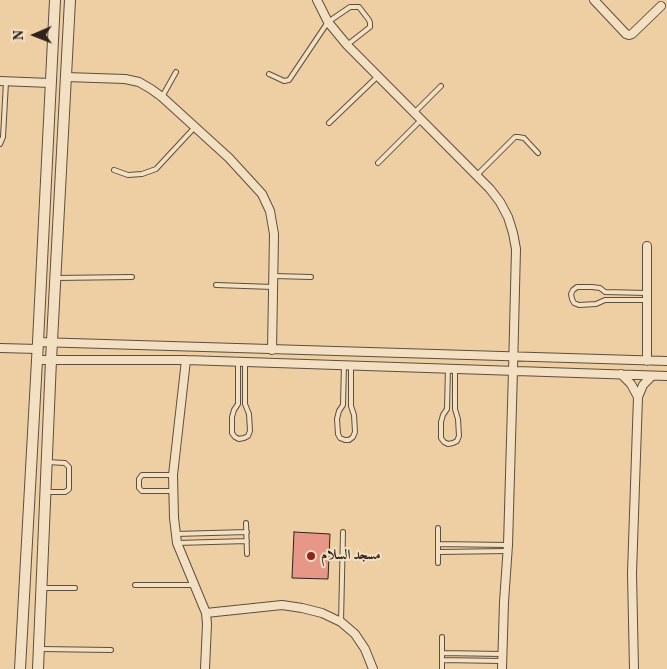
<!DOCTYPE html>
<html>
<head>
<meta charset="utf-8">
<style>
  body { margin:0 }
  #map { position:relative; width:667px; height:669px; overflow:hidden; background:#edcfa3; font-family:Vollkorn,serif }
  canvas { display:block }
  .north { position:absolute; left:10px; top:10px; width:50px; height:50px; -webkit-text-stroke:4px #f3e0c3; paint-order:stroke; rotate:269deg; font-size:14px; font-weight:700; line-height:20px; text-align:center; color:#2f231b }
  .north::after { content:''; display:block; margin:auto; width:18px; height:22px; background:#2f231b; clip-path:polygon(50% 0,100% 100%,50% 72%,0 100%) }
</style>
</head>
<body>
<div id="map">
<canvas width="667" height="669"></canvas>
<div class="north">N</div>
</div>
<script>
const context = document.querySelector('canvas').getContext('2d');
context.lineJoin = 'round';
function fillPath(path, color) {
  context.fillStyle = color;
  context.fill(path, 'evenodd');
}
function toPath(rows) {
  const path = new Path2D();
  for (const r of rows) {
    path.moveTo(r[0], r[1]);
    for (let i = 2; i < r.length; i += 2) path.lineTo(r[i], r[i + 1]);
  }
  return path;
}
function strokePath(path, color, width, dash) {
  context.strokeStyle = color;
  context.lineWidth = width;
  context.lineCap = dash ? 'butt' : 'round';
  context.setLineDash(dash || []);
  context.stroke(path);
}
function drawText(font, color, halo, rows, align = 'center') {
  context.font = font + ' Vollkorn,Amiri,serif';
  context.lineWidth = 4;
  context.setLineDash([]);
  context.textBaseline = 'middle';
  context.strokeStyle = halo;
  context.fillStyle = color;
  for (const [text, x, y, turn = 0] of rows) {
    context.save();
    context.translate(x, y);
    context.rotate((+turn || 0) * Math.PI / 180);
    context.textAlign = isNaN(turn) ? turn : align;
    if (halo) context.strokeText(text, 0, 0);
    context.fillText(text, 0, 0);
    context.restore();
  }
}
const building = toPath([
  [294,532,330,534,328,579,292,578,294,532]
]);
const service = toPath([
  [269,74,284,81,289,80,328,22,350,7,359,7,369,20,370,23,370,27,347,45],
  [162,97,176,72],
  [414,113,441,86],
  [329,123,378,76],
  [0,144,3,137,6,82],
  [378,163,421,120],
  [114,170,128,175,142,174,156,169,195,127],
  [476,176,515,137,518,137,524,138,538,153],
  [274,276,311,277],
  [55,278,132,277],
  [216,285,273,287],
  [647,300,605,300,596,304,579,305,574,303,572,299,571,294,573,290,577,287,592,287,600,288,605,292,647,293],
  [238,362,238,404,234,410,232,417,232,433,235,437,239,439,244,438,248,436,250,431,249,414,245,404,245,363],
  [344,365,343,405,339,411,337,419,338,434,340,438,345,440,349,440,353,437,355,432,354,415,351,406,351,365],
  [448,368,447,409,443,415,441,422,441,438,444,442,448,444,453,443,457,441,459,436,458,419,455,409,455,369],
  [47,462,65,463,69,467,69,489,68,490,65,492,48,492],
  [173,475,142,475,139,479,139,488,142,491,173,491],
  [246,523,247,554],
  [438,528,438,563],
  [175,534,247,532],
  [177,543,247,541],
  [438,544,508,545],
  [438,552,507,551],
  [135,585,194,585],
  [43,588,75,588],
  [341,622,343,532],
  [442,637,442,669],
  [41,649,111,650],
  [442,653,502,654],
  [442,660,502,661]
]);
const minor = toPath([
  [317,0,328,22,347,45,490,189,500,202,508,217,513,233,516,249,513,370,508,545,504,602,502,669],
  [594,0,626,34,629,35,632,34,661,6],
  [66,77,125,79,139,82,151,89,162,97,229,158,262,194,270,211,274,234,272,350],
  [0,81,50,83],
  [38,342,667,361],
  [0,348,38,349],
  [37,360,186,360,667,376],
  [186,360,173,475,174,518,177,543,206,613,207,624,205,669],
  [647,361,647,246],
  [621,374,631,384,638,397],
  [206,613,282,605,302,608,322,613,341,622,355,634,365,649,373,669],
  [634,669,632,573,638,397,643,385,652,376]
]);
const tertiary = toPath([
  [20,669,38,342,55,0],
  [38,669,51,360,70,0]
]);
const markers = [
  [311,556,5,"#8f2418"]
];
const poiNames = [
  ["مسجد السلام",321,556]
];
fillPath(building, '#e69788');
strokePath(building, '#2f231b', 1);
strokePath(service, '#5e4e3d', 6);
strokePath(minor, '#5e4e3d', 10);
strokePath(tertiary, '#5e4e3d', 12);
strokePath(service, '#f3e0c3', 4);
strokePath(minor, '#f3e0c3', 8);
strokePath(tertiary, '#f3e0c3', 10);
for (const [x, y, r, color] of markers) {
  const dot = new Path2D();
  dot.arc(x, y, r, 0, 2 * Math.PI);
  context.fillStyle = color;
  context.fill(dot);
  strokePath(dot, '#f3e0c3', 2);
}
drawText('bold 14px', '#2f231b', '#f3e0c3', poiNames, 'left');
</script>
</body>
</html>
